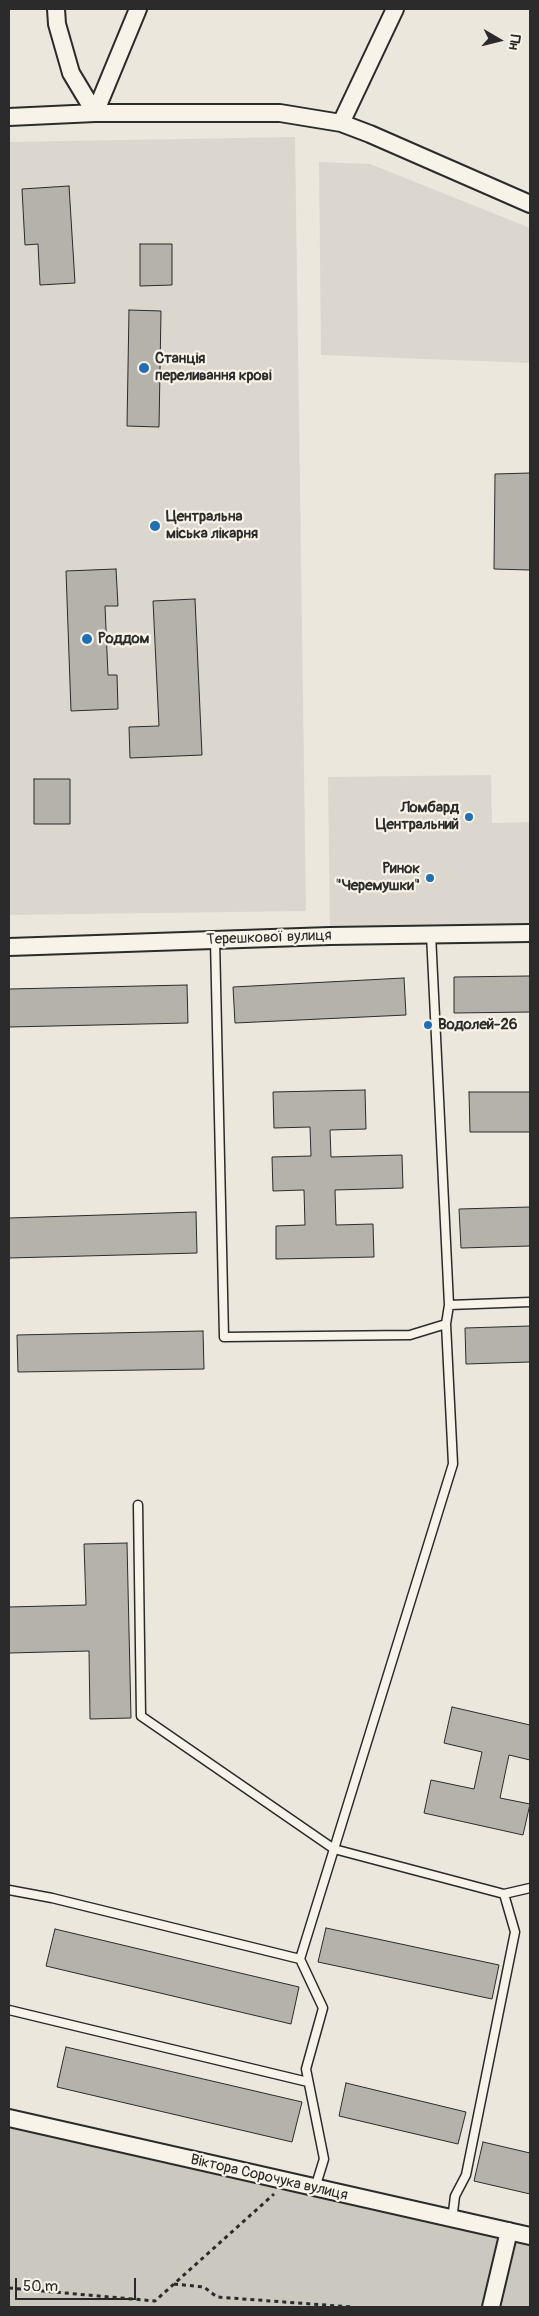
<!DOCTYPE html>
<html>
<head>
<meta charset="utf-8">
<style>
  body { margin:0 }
  #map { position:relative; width:539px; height:2316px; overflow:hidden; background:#ebe7dd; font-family:Pangolin,sans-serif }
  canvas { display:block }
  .frame { position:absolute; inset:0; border:10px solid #2b2b2b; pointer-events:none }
  .north { position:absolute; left:474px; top:15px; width:50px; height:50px; -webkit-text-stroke:4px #f7f3e8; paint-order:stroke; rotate:98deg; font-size:14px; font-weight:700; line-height:20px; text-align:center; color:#2b2b2b }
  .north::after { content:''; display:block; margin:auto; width:18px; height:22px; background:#2b2b2b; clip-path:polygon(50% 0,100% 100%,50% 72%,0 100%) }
  .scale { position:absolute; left:15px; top:2278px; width:121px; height:22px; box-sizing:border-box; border:2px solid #2b2b2b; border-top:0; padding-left:6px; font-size:15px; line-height:18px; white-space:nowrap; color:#2b2b2b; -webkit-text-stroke:4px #f7f3e8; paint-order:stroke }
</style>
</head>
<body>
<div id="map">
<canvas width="539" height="2316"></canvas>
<div class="frame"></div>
<div class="north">Пн</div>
<div class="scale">50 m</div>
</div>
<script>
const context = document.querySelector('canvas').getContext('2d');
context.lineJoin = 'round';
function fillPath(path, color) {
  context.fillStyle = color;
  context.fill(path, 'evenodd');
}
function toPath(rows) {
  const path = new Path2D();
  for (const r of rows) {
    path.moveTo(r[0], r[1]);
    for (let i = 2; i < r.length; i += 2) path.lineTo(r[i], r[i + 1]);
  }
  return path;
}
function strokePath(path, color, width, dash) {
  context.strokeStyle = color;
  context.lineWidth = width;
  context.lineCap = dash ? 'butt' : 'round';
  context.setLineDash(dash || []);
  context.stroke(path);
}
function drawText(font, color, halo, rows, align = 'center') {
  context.font = font + ' Pangolin,sans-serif';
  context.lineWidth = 4.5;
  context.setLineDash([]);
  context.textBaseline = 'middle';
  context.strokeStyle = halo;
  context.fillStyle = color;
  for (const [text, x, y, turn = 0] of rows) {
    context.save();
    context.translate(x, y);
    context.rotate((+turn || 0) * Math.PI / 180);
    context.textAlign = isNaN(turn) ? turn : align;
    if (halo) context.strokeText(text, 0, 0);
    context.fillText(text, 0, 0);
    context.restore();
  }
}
const built = toPath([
  [295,137,306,911,9,915,9,142],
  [319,162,370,164,530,228,530,363,321,355],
  [491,775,492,823,530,822,530,933,330,936,328,777]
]);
const green = toPath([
  [9,2118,530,2236,530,2307,9,2307]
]);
const building = toPath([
  [69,186,75,283,40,285,38,244,25,245,22,189,69,186],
  [140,244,172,244,172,285,140,286,140,244],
  [129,310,161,311,159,427,127,426,129,310],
  [530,473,530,570,494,569,495,474,530,473],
  [116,569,118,606,105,606,108,675,117,675,118,709,71,711,66,571,116,569],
  [195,599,202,755,130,758,129,727,159,726,153,601,195,599],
  [34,779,70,779,70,824,34,824,34,779],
  [530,976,530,1012,454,1013,454,977,530,976],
  [404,978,406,1015,235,1023,233,987,404,978],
  [187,985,188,1023,9,1027,9,989,187,985],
  [365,1090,366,1129,330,1130,331,1157,402,1155,403,1188,335,1190,336,1225,373,1224,374,1257,276,1259,276,1226,305,1225,304,1190,273,1191,272,1157,311,1156,310,1127,274,1128,273,1092,365,1090],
  [469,1092,530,1092,530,1132,470,1132,469,1092],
  [530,1207,530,1246,461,1248,459,1209,530,1207],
  [196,1212,197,1253,9,1258,9,1218,196,1212],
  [530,1326,530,1362,466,1364,465,1328,530,1326],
  [203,1331,204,1369,18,1372,17,1335,203,1331],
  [127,1543,131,1718,90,1719,89,1651,9,1653,9,1607,86,1605,84,1544,127,1543],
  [452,1707,530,1725,530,1760,509,1755,500,1798,530,1804,523,1835,424,1813,431,1780,474,1789,482,1752,444,1743,452,1707],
  [326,1928,499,1965,492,1999,318,1962,326,1928],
  [55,1929,299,1987,291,2024,46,1966,55,1929],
  [66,2047,302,2102,292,2142,57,2087,66,2047],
  [346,2083,466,2112,458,2144,339,2116,346,2083],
  [483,2142,530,2153,530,2194,474,2181,483,2142]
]);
const path = toPath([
  [174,2284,204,2287,217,2297,352,2307],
  [9,2288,155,2301,274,2194]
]);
const lane = toPath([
  [215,940,224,1337,410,1335,446,1324,449,1305,431,934],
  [449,1305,530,1302],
  [138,1505,141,1716,334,1849,504,1894,515,1932,466,2175,455,2196,452,2220],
  [9,1890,52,1898,300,1959],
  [504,1894,530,1888],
  [9,2010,308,2082],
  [315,2188,324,2159,306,2069,323,2008,300,1959,453,1464,446,1324]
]);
const street = toPath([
  [56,9,57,24,71,73,95,113],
  [95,113,138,9],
  [9,117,95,113,280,113,341,123,370,134,530,204],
  [341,123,395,9],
  [9,947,330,936,530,933],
  [9,2118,530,2236],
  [491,2307,509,2231]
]);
const markers = [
  [144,368,6,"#1f6fb2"],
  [155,526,6,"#1f6fb2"],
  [87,639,6,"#1f6fb2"],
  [469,817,5,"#1f6fb2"],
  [430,878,5,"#1f6fb2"],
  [428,1025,5,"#1f6fb2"]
];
const poiNames = [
  ["Станція",155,359],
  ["переливання крові",155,376],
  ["Центральна",166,517],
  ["міська лікарня",166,534],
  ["Роддом",98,639],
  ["Ломбард",459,808,"right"],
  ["Центральний",459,825,"right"],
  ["Ринок",420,869,"right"],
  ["\"Черемушки\"",420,886,"right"],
  ["Водолей-26",438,1025]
];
const streetNames = [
  ["Терешкової вулиця",269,938,-2],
  ["Віктора Сорочука вулиця",269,2178,13]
];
fillPath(built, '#dbd7ce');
fillPath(green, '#cbc8bf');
fillPath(building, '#b5b2ab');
strokePath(building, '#2b2b2b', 1);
strokePath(lane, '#2b2b2b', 11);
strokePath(street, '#2b2b2b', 20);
strokePath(path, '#2b2b2b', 3, [4, 4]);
strokePath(lane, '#f7f3e8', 8);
strokePath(street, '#f7f3e8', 16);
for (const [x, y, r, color] of markers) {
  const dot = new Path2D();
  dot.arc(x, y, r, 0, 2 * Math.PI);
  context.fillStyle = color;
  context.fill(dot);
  strokePath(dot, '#f7f3e8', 2);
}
drawText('bold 15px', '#2b2b2b', '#f7f3e8', poiNames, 'left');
drawText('15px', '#2b2b2b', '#f7f3e8', streetNames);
</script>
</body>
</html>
